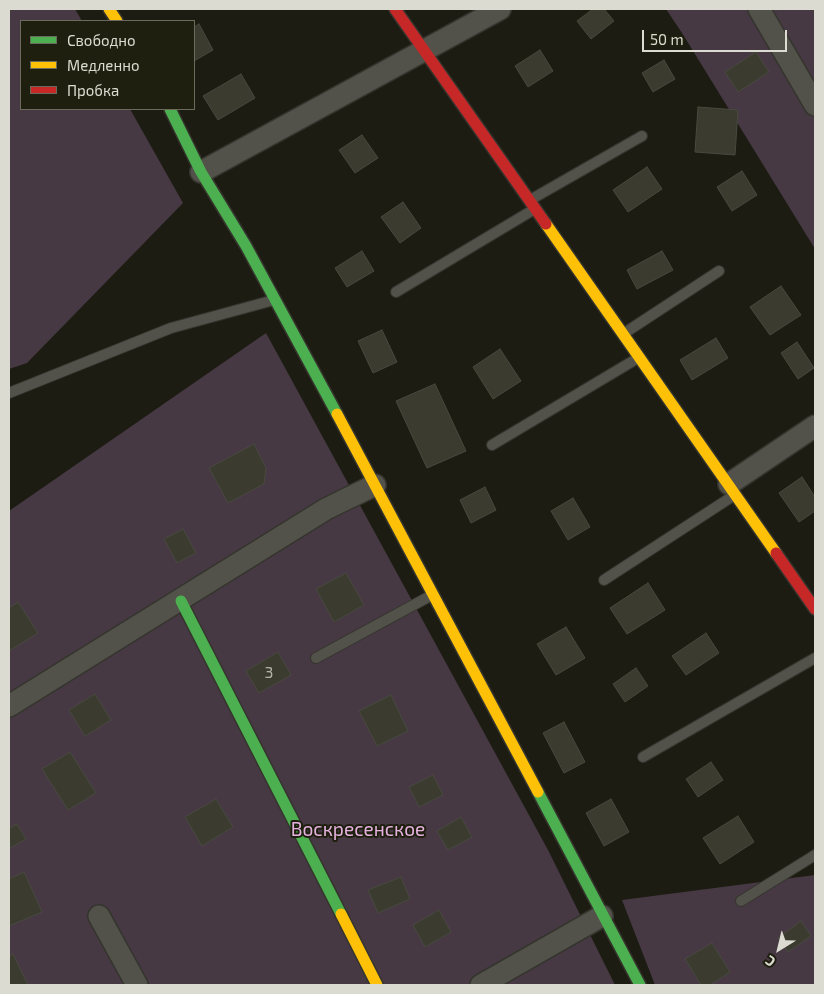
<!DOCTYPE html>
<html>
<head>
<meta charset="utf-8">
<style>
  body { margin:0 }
  #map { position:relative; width:824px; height:994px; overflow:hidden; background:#1c1c12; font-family:"Exo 2",sans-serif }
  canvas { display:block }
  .frame { position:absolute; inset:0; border:10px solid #dbdbd1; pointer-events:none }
  .legend { position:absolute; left:20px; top:20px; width:175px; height:90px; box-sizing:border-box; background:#1f1f0f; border:1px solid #6a6a5d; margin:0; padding:6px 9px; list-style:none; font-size:15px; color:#dbdbd1 }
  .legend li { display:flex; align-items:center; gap:10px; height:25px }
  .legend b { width:25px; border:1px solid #6a6a5d }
  .north { position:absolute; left:754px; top:924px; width:50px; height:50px; -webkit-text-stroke:4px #1f1f0f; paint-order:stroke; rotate:216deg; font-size:14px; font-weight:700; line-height:20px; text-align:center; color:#dbdbd1 }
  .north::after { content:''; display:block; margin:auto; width:18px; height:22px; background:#dbdbd1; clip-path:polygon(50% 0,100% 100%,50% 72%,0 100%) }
  .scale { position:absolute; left:642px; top:30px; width:145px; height:22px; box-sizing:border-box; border:2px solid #dbdbd1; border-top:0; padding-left:6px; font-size:15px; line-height:18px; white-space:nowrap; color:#dbdbd1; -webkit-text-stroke:4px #1f1f0f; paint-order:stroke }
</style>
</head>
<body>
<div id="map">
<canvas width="824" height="994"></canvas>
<div class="frame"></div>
<ul class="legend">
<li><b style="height:6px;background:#4caf50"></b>Свободно</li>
<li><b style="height:6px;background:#ffc107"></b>Медленно</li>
<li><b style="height:6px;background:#c62828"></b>Пробка</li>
</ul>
<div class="north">С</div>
<div class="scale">50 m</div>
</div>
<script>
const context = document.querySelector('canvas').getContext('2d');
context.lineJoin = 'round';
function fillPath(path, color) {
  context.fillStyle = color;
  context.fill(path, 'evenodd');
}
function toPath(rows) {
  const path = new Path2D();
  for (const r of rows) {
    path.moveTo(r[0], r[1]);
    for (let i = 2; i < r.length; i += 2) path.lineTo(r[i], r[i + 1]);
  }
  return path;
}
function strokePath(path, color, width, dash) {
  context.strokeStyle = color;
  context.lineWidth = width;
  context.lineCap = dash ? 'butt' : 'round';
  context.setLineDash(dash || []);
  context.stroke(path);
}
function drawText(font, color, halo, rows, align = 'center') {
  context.font = font + ' "Exo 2",sans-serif';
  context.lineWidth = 4;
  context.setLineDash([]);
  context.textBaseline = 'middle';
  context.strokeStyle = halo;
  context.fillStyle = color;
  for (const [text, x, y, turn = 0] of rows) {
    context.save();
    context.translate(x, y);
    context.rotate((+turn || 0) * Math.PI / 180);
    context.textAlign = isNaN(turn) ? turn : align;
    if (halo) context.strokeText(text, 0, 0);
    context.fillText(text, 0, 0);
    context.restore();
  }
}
const green = toPath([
  [9,9,75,9,82,21,21,21,21,109,130,109,183,203,27,363,9,369],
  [666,9,815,9,815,249,682,33],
  [266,333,548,850,615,985,9,985,9,511],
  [815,875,815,985,655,985,622,900]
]);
const building = toPath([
  [593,9,604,9,614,21,591,39,577,21,593,9],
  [199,24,213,50,194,61,194,27,199,24],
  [540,50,553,71,528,87,515,66,540,50],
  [756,52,769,72,738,92,725,72,756,52],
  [664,60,675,79,653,92,642,73,664,60],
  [241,74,255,98,218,120,203,96,241,74],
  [698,107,738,110,735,155,695,152,698,107],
  [362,135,378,158,355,173,339,150,362,135],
  [647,167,662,189,628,212,613,190,647,167],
  [742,171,757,195,732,211,717,187,742,171],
  [403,202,421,228,400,243,381,217,403,202],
  [362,251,374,271,347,287,335,268,362,251],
  [662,251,673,270,637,289,627,270,662,251],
  [781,286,801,315,770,335,750,307,781,286],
  [382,330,397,362,373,373,358,341,382,330],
  [716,338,728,358,692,380,680,360,716,338],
  [797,342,814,368,798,379,781,353,797,342],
  [500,349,521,381,493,399,473,367,500,349],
  [435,384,466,451,427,468,396,401,435,384],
  [254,444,266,468,264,484,228,503,209,468,254,444],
  [802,477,815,497,815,511,799,522,779,493,802,477],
  [485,487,496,510,471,523,460,500,485,487],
  [573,498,590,527,568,540,551,511,573,498],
  [183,529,196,553,177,563,164,539,183,529],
  [346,573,364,605,334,622,316,589,346,573],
  [648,583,665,610,627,634,610,608,648,583],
  [18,602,38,633,9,651,9,608,18,602],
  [566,627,585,658,556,675,537,644,566,627],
  [706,633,719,653,686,675,672,656,706,633],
  [278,652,291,675,259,693,246,671,278,652],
  [636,668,648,686,625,702,613,684,636,668],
  [95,694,111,720,85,736,69,710,95,694],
  [391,695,408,731,377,746,359,711,391,695],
  [564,722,585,762,564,773,543,733,564,722],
  [70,752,96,793,68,810,42,769,70,752],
  [711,762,723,780,698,797,686,779,711,762],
  [433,775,443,795,419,807,409,787,433,775],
  [216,799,233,827,202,846,185,817,216,799],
  [611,799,629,832,604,846,586,813,611,799],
  [738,816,754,842,720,864,703,838,738,816],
  [461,817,472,837,448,850,437,831,461,817],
  [17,824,26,839,10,848,9,828,17,824],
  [24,872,42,912,9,926,9,879,24,872],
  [401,877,410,899,378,913,368,890,401,877],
  [439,910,451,932,425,947,413,925,439,910],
  [801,921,811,936,788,952,778,938,801,921],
  [712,943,730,972,710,985,701,985,685,959,712,943],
  [13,954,28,985,9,985,9,956,13,954]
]);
const lane = toPath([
  [530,200,642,136],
  [396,292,533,210],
  [623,334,719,271],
  [9,393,171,328,274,300],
  [492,445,638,358],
  [604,580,733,496],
  [316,658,432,595],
  [643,757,815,658],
  [741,901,815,855]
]);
const street = toPath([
  [759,9,815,105],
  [201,172,500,9],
  [729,484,815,426],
  [9,706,326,509,375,485],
  [99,916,137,985],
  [481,985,602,916]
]);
const fast = toPath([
  [170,109,201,172,246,246,337,414],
  [181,601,341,914],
  [538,792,640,985]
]);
const slow = toPath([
  [109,9,117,21],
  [546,224,776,553],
  [337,414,538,792],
  [341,914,377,985]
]);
const jam = toPath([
  [395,9,546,224],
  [776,553,815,609]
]);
const numberNames = [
  ["3",269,673]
];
const parkNames = [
  ["Воскресенское",358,830]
];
fillPath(green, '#463943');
fillPath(building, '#3b3b2f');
strokePath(building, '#484940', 1);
strokePath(lane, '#35352e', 12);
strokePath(street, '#35352e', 24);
strokePath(fast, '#35352e', 14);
strokePath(slow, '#35352e', 14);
strokePath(jam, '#35352e', 14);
strokePath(lane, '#52524b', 10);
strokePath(street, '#52524b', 21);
strokePath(fast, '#4caf50', 11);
strokePath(slow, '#ffc107', 11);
strokePath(jam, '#c62828', 11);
drawText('16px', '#b3b3a8', null, numberNames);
drawText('19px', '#e5b2df', '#1f1f0f', parkNames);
</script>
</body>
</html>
